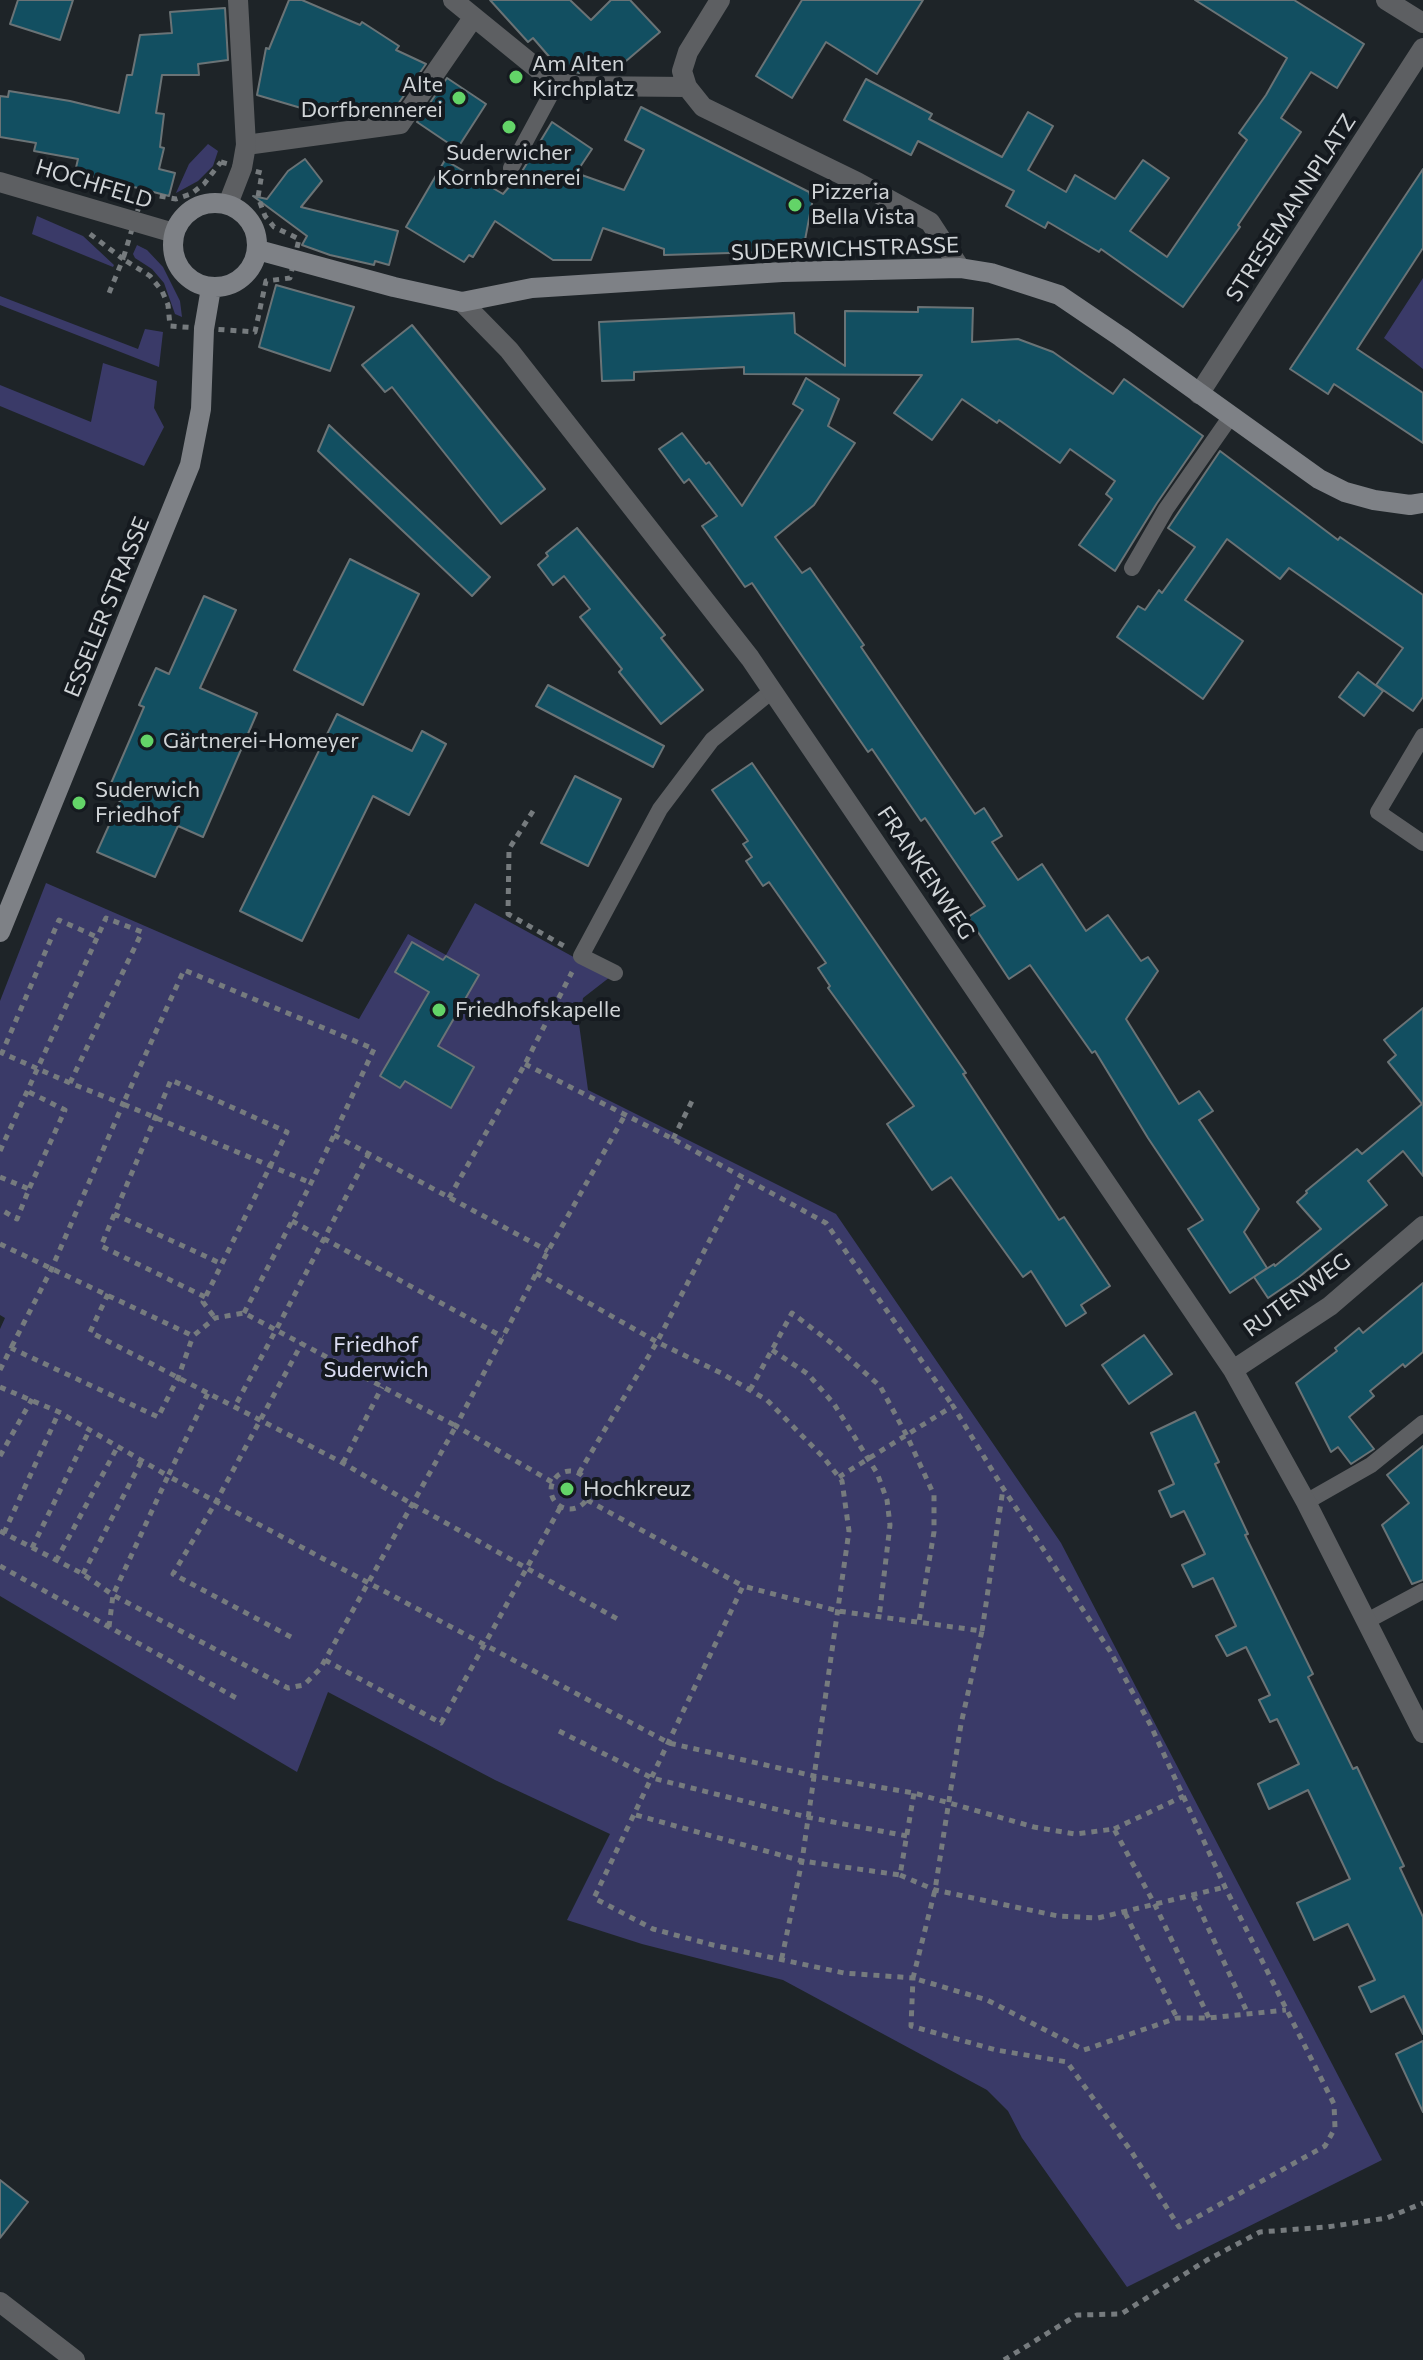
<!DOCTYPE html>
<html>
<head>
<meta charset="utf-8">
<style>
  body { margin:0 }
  canvas { display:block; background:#1e2428 }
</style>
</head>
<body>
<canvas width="1423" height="2360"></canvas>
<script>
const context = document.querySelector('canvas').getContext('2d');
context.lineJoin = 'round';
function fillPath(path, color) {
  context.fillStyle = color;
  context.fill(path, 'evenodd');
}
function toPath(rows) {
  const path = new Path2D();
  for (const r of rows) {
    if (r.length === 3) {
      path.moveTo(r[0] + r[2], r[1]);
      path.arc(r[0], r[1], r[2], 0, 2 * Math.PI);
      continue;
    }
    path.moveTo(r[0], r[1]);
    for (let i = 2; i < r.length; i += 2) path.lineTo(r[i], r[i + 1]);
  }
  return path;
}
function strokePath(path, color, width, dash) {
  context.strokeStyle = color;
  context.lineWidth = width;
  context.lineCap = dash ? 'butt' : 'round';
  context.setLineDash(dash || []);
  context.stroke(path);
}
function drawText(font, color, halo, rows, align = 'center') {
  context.font = font + ' Commissioner,sans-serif';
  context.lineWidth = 8;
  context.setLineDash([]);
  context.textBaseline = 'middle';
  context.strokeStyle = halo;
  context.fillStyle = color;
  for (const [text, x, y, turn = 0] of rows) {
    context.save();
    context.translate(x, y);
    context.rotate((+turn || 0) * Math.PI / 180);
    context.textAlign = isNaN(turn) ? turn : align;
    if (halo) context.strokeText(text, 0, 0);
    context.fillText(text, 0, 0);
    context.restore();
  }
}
const green = toPath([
  [208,144,218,151,213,166,198,181,176,193,189,164],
  [37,216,83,236,114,265,113,267,32,234],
  [137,245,147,250,163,267,180,301,182,317,175,314,164,283,152,269,135,258,133,254],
  [1423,278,1423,369,1384,338],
  [0,296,138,349,145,329,163,332,159,367,0,305],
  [103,363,157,381,154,408,164,427,144,466,0,406,0,385,91,422],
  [46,883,359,1019,408,934,446,955,475,903,610,977,583,998,579,1024,588,1090,836,1214,1061,1543,1382,2160,1127,2287,1022,2138,1008,2111,987,2090,783,1980,642,1944,567,1920,610,1834,495,1780,328,1692,297,1772,0,1596,0,1329,5,1318,0,1315,0,1001]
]);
const building = toPath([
  [18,0,73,0,60,40,10,24,18,0],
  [289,0,302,0,360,25,362,22,399,46,396,50,426,64,396,107,385,103,378,114,366,115,338,102,335,118,257,95,266,48,269,49,289,0],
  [490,0,570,0,591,20,611,0,630,0,660,32,612,73,579,73,559,68,533,38,528,42,490,0],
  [802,0,923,0,877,74,826,42,792,98,756,76,802,0],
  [1195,0,1294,0,1364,44,1337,88,1311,72,1281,118,1301,132,1238,225,1240,227,1183,307,1101,249,1099,252,1048,222,1045,228,1006,206,1014,191,918,141,911,155,844,120,866,79,932,114,929,119,1002,157,1028,112,1053,126,1028,170,1066,192,1075,175,1115,199,1143,160,1169,178,1130,231,1167,257,1247,140,1239,133,1266,95,1287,58,1195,0],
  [225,8,228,60,198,64,199,75,162,75,156,113,164,114,160,147,164,148,159,169,175,173,169,196,75,172,78,159,34,151,36,143,0,137,0,96,8,97,9,91,70,101,119,113,127,75,132,75,140,35,172,33,170,12,225,8],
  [447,78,486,104,457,149,417,122,447,78],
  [641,107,809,192,812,203,805,240,796,251,664,255,664,249,603,228,591,260,553,260,495,221,473,257,469,255,464,262,406,227,445,160,503,194,521,173,552,122,592,149,576,173,624,190,644,150,625,140,641,107],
  [305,159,322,181,301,207,398,231,389,265,375,261,374,265,330,255,302,245,307,236,253,196,267,199,288,171,305,159],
  [1423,169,1423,248,1357,349,1423,393,1423,443,1334,384,1328,394,1290,369,1423,169],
  [276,285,354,307,330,371,259,347,276,285],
  [918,307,973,308,972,342,1018,339,1053,352,1113,394,1124,379,1203,436,1157,503,1115,571,1079,545,1112,499,1106,494,1115,481,1070,449,1060,463,999,420,997,423,962,399,932,440,894,413,922,375,744,374,744,367,634,372,634,380,602,381,599,322,794,313,795,333,845,366,845,311,918,312,918,307],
  [412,325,545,489,501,524,392,387,385,392,362,365,412,325],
  [806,378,839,399,828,426,855,443,814,505,775,537,802,573,810,568,864,645,861,647,975,814,984,808,1002,836,992,842,1018,880,1042,864,1086,931,1108,915,1141,961,1148,957,1158,971,1126,1019,1179,1104,1199,1091,1213,1111,1199,1120,1259,1209,1244,1232,1267,1268,1230,1293,1188,1229,1203,1220,1148,1138,1095,1051,1092,1053,1030,965,1009,979,968,917,985,906,925,818,921,821,872,749,868,752,752,583,745,587,702,526,717,516,689,479,684,483,659,449,682,433,706,464,709,462,742,506,803,410,793,404,806,378],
  [329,425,490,577,472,596,318,451,329,425],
  [1220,451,1338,540,1340,537,1423,595,1423,697,1413,711,1376,685,1403,648,1289,568,1280,579,1227,539,1185,600,1243,641,1203,699,1117,637,1138,606,1145,610,1159,590,1162,593,1195,547,1168,528,1220,451],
  [577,528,665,635,661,638,703,690,661,724,619,672,622,669,580,617,590,609,564,576,553,585,538,565,548,556,546,553,577,528],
  [350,559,419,594,363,705,294,670,350,559],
  [204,596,236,610,200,688,257,713,203,837,178,826,155,877,97,852,123,794,109,788,144,707,139,705,156,668,169,674,204,596],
  [1358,672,1383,691,1364,716,1339,697,1358,672],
  [548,685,664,746,653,767,536,706,548,685],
  [337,714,412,751,422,731,446,744,409,815,373,796,302,941,240,911,337,714],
  [752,763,966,1073,963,1074,1059,1220,1064,1217,1110,1286,1081,1305,1086,1313,1066,1326,1031,1271,1023,1277,951,1177,932,1190,887,1124,914,1106,828,988,830,986,818,968,826,963,769,882,763,886,746,861,752,857,743,844,748,841,712,790,752,763],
  [575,776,621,799,588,866,541,843,575,776],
  [412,942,443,960,446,956,479,975,438,1046,474,1067,451,1108,405,1081,400,1088,380,1076,429,992,395,972,412,942],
  [1423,1008,1423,1176,1403,1151,1368,1181,1387,1205,1299,1277,1268,1298,1254,1277,1274,1264,1275,1266,1321,1229,1297,1202,1307,1193,1306,1191,1357,1149,1362,1154,1422,1104,1388,1062,1396,1055,1384,1040,1423,1008],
  [1423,1283,1423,1352,1405,1367,1403,1364,1370,1391,1374,1396,1349,1417,1374,1449,1351,1464,1338,1447,1331,1452,1296,1383,1337,1351,1335,1348,1359,1328,1363,1333,1423,1283],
  [1144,1335,1172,1374,1129,1404,1102,1365,1144,1335],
  [1195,1412,1219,1462,1215,1464,1248,1534,1245,1535,1313,1674,1308,1677,1353,1769,1357,1767,1404,1866,1400,1868,1423,1917,1423,2034,1404,1996,1371,2012,1359,1987,1375,1980,1348,1924,1314,1940,1297,1903,1350,1879,1308,1790,1269,1809,1258,1784,1299,1764,1277,1719,1270,1722,1259,1700,1270,1695,1246,1647,1227,1656,1216,1636,1236,1626,1213,1578,1193,1587,1182,1565,1205,1554,1184,1511,1171,1517,1159,1491,1174,1484,1151,1433,1195,1412],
  [1423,1446,1423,1580,1412,1584,1382,1525,1409,1503,1387,1475,1423,1446],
  [1423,2041,1423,2112,1396,2054,1423,2041],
  [0,2180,28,2202,0,2238,0,2180]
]);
const path = toPath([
  [221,162,262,173,258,197,265,216,274,227,299,239,290,278,266,281,255,332,170,326,168,305,162,291,150,276,123,259,143,193,176,199,191,194,204,184,221,162],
  [90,234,123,259,107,298],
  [533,811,509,849,508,914,564,946],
  [525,1064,673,1139,826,1223,953,1406],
  [70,1083,2,1053,59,920,97,937],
  [29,1092,65,1110,29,1189],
  [334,1135,548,1251],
  [673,1139,693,1099],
  [0,1151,106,918,142,932,70,1083,123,1104,51,1270,11,1348],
  [0,1177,29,1189,17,1219,0,1209],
  [449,1198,525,1064,572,972],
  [114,1214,222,1264],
  [292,1221,503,1337],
  [0,1244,193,1336,215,1318,244,1313,276,1330,235,1406],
  [536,1273,657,1342,721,1373,767,1400,824,1458,842,1481,849,1531,802,1861,781,1962],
  [108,1294,90,1332,343,1463,412,1504,621,1621],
  [205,1297,101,1246,171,1080,287,1132,203,1302,215,1318],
  [244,1313,292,1221,311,1183,334,1135,374,1049,184,970,123,1104,311,1183],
  [772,1350,808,1374,834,1404,877,1473,887,1500,890,1525,879,1618],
  [0,1370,11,1348,158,1417,178,1378,193,1336],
  [0,1387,59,1412,168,1476,208,1393],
  [750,1390,792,1313,834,1345,880,1386,907,1436,934,1495,934,1532,919,1621],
  [0,1456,32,1399],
  [343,1463,382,1387],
  [570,1490,19],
  [579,1473,657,1342,742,1178],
  [839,1477,953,1406,1003,1488,1110,1651,1150,1724,1225,1887,1334,2104,1335,2128,1325,2146,1179,2227,1131,2151,1067,2062,996,2050,911,2026,913,1978,844,1973,713,1945,653,1929,594,1898,743,1586,838,1611,982,1631,961,1724,935,1890,913,1978,987,2000,1084,2050,1177,2018,1209,2018,1286,2010],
  [552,1482,456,1426,548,1251,625,1115],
  [587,1500,743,1586],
  [0,1531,83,1574,113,1595,288,1688,304,1685,320,1669,456,1426,276,1330,368,1155],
  [4,1533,59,1412],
  [32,1548,89,1431],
  [56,1561,118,1446],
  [0,1566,238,1699],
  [83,1574,141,1462],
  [109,1627,113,1595,168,1476,669,1743,814,1776,914,1793,1034,1827,1075,1834,1114,1829,1155,1905,1209,2018],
  [982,1631,1003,1489],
  [291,1637,173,1574,217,1500,302,1343],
  [325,1660,441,1723,560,1508],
  [559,1731,652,1778,807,1817,907,1836],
  [636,1815,802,1861,900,1875,914,1793],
  [1114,1829,1184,1796],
  [900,1875,935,1890,1058,1916,1098,1918,1225,1887],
  [1193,1895,1248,2014],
  [1125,1913,1177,2018],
  [1004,2360,1077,2315,1121,2314,1207,2260,1260,2232,1327,2227,1387,2218,1423,2203]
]);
const service = toPath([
  [511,168,558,81],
  [1132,568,1166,509,1231,416],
  [1423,736,1378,812,1423,843],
  [615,973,581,956,660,809,712,740,773,690],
  [1306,1502,1371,1465,1423,1423],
  [1367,1621,1423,1591]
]);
const minor = toPath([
  [453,0,550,79,577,86,687,87],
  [720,0,688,52,682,71,687,87,703,107,857,182,930,222,960,268],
  [1386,0,1423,23],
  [246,145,400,124,473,18],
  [462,302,509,350,750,658,1233,1370,1306,1502,1423,1733],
  [1199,394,1423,48],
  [1233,1370,1330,1306,1423,1226],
  [0,2302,75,2360]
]);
const tertiary = toPath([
  [0,182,174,233],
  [228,204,242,168,246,145,238,0]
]);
const secondary = toPath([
  [215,245,42],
  [258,250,394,287,462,302,532,288,782,272,960,268,991,273,1059,295,1121,337,1319,479,1345,492,1374,500,1410,505,1423,503],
  [0,932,190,465,201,409,204,329,211,288]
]);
const markers = [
  [516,77,8,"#63d468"],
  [459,98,8,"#63d468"],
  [509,127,8,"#63d468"],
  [795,205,8,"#63d468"],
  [147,741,8,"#63d468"],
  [79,803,8,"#63d468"],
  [439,1010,8,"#63d468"],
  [567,1489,8,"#63d468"]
];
const poiNames = [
  ["Am Alten",532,64],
  ["Kirchplatz",532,89],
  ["Alte",443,85,"right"],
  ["Dorfbrennerei",443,110,"right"],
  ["Suderwicher",509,153,"center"],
  ["Kornbrennerei",509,178,"center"],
  ["Pizzeria",811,192],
  ["Bella Vista",811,217],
  ["Gärtnerei-Homeyer",163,741],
  ["Suderwich",95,790],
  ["Friedhof",95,815],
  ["Friedhofskapelle",455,1010],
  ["Hochkreuz",583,1489]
];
const streetNames = [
  ["HOCHFELD",94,184,17],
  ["STRESEMANNPLATZ",1291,208,-57],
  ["SUDERWICHSTRASSE",845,249,-2],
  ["ESSELER STRASSE",107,607,-68],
  ["FRANKENWEG",926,873,56],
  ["RUTENWEG",1297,1295,-36]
];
const parkNames = [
  ["Friedhof",376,1345],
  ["Suderwich",376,1370]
];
fillPath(green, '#3a3a68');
fillPath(building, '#124f61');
strokePath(building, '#6a7376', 2);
strokePath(path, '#767b7e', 5, [6, 6]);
strokePath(service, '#5d5f62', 16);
strokePath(minor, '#5d5f62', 20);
strokePath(tertiary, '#5d5f62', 20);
strokePath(secondary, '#7e8186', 20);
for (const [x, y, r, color] of markers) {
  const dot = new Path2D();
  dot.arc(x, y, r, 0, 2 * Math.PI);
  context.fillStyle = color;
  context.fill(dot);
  strokePath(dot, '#151a1f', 3);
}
drawText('22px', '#d0d4d7', '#151a1f', poiNames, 'left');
drawText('22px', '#d0d4d7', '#151a1f', streetNames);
drawText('22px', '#dadcf1', '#151a1f', parkNames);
</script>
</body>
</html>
